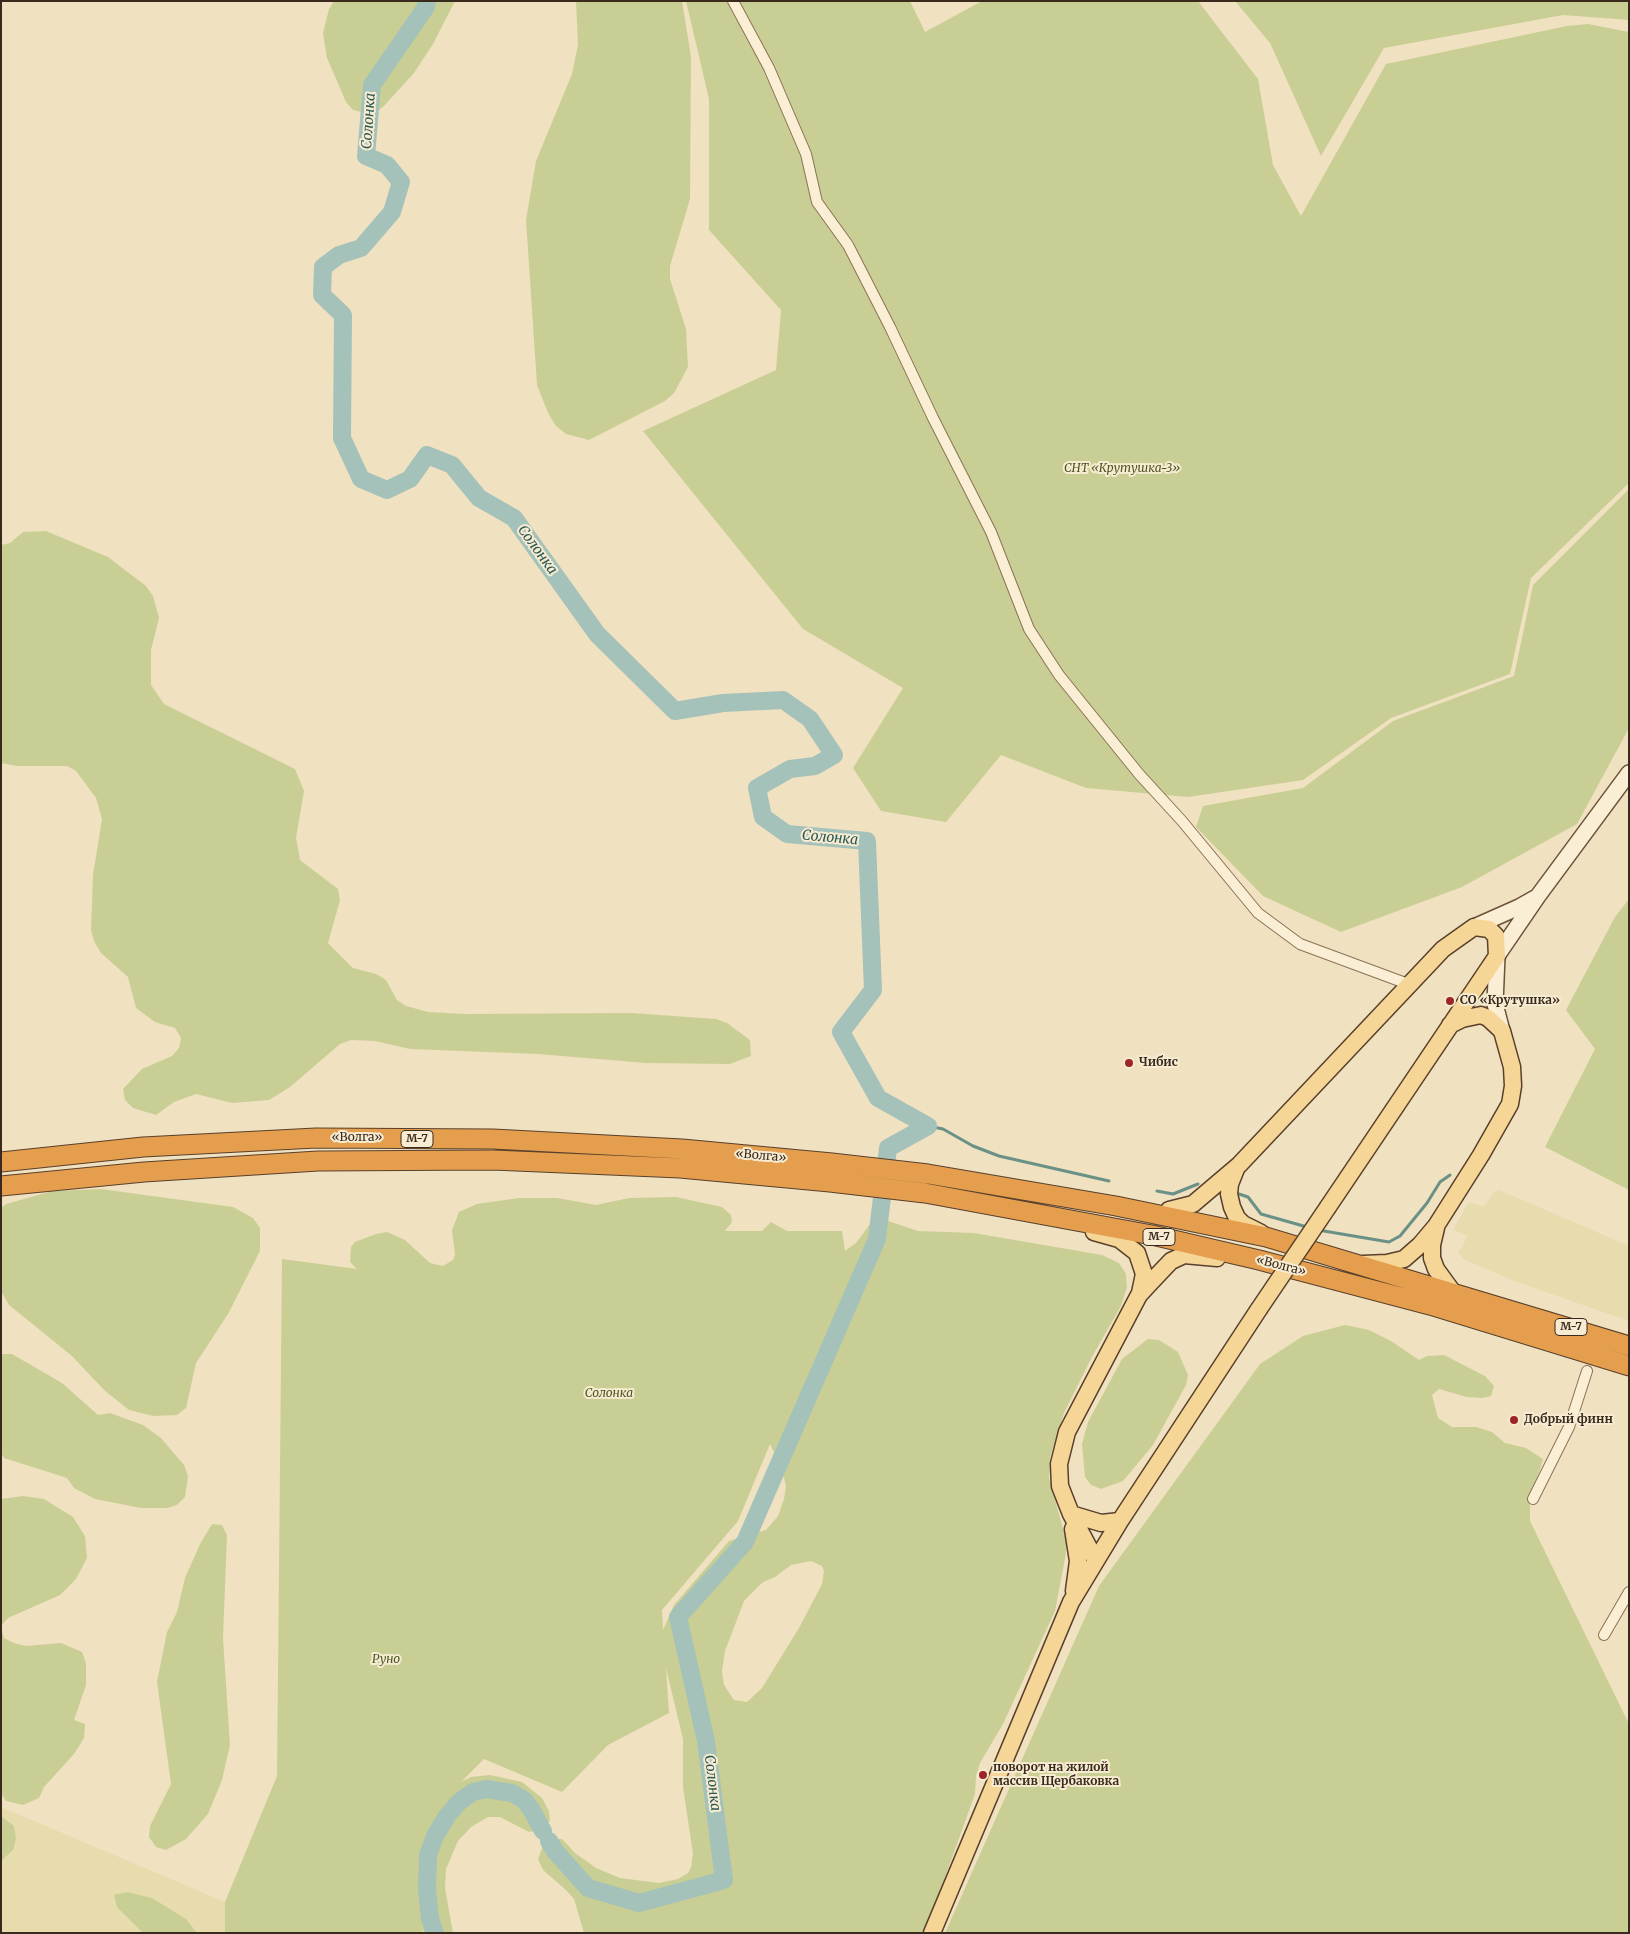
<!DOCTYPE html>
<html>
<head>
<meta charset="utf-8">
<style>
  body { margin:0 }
  #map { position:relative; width:1630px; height:1934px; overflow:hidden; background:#f0e1c1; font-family:Merriweather,serif }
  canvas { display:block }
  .frame { position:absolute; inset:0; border:2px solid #392a1d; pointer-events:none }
</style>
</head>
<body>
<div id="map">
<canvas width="1630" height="1934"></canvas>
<div class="frame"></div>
</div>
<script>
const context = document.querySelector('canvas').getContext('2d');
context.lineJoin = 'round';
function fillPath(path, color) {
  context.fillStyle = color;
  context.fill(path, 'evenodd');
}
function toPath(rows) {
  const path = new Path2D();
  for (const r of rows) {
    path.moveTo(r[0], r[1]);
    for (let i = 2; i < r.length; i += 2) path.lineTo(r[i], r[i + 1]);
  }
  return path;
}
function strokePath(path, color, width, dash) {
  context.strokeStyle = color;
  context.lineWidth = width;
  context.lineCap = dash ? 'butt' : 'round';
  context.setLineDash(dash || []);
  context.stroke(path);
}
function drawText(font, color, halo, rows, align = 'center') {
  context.font = font + ' Merriweather,serif';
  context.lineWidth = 4;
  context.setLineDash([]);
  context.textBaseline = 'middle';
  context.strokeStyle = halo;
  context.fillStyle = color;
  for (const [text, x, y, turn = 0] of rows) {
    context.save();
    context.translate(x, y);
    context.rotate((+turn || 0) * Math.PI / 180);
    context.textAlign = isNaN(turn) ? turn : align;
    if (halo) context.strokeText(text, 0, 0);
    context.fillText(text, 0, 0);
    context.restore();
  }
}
const farmland = toPath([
  [1499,1190,1629,1246,1629,1321,1514,1281,1463,1259,1458,1253,1468,1236,1454,1230,1455,1226,1469,1202,1484,1207,1494,1192],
  [1,1807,225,1902,225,1933,1,1933]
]);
const green = toPath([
  [334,1,455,1,433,44,414,73,383,107,373,115,353,110,346,102,327,58,323,33,329,9],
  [576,1,682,1,691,57,690,199,670,266,670,279,686,329,688,367,674,393,665,401,589,440,566,434,556,426,548,413,537,385,526,220,536,161,572,74,578,45],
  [686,1,910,1,925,32,982,1,1198,1,1258,79,1273,165,1301,216,1386,64,1567,26,1588,24,1629,32,1629,483,1531,578,1510,674,1391,718,1303,780,1188,797,1086,788,1001,755,946,822,881,811,853,768,903,688,803,629,643,431,776,370,781,310,709,230,709,99],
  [1235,1,1629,1,1629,20,1563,15,1384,48,1321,156,1270,43],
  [1629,489,1629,728,1577,824,1462,887,1341,932,1263,896,1196,827,1203,806,1303,788,1393,721,1514,676,1533,585],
  [46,531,108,557,146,586,153,596,159,618,151,650,151,685,164,704,295,769,304,791,296,838,300,860,338,889,340,900,328,943,353,968,376,974,386,980,397,1000,406,1006,428,1012,465,1014,632,1013,716,1019,727,1023,750,1040,751,1056,730,1064,646,1063,538,1054,410,1049,375,1041,351,1040,340,1044,290,1087,269,1100,232,1103,196,1094,174,1102,156,1115,133,1108,125,1100,123,1089,142,1069,172,1056,179,1048,181,1038,175,1028,155,1022,136,1008,128,977,101,953,94,941,91,930,93,875,102,819,96,798,76,771,67,766,17,766,1,763,1,545,10,543,23,532],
  [1629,899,1629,1190,1545,1147,1595,1049,1566,1010,1615,917],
  [101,1189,233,1207,253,1218,260,1228,260,1251,228,1314,196,1363,186,1408,177,1415,153,1416,129,1410,104,1390,72,1356,9,1305,1,1291,1,1208,6,1204,53,1191],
  [676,1197,722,1207,731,1215,732,1222,725,1231,762,1231,771,1222,787,1231,842,1231,845,1251,856,1243,873,1220,879,1218,918,1231,974,1233,1102,1255,1119,1263,1126,1274,1127,1287,1121,1306,1093,1355,1064,1413,1050,1457,1049,1477,1066,1540,1066,1553,1055,1611,1003,1724,980,1763,976,1776,975,1794,931,1916,922,1933,584,1933,574,1899,566,1890,543,1870,538,1859,544,1843,549,1839,562,1839,575,1853,596,1868,620,1878,659,1883,678,1879,688,1873,691,1867,693,1854,683,1787,683,1739,666,1668,669,1713,608,1745,562,1792,484,1759,461,1782,471,1777,490,1775,522,1782,542,1798,549,1811,550,1821,535,1831,529,1832,500,1817,488,1817,471,1827,458,1841,446,1869,445,1888,453,1933,424,1933,422,1929,422,1933,225,1933,225,1902,277,1776,282,1259,357,1269,350,1262,351,1247,355,1242,376,1234,387,1232,405,1240,430,1263,443,1266,453,1260,455,1254,452,1230,459,1212,477,1204,519,1198,557,1198,596,1205,629,1198],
  [770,1444,781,1467,786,1486,784,1499,778,1516,766,1530,729,1541,674,1605,663,1630,662,1610,738,1521],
  [811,1561,822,1566,824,1571,822,1584,799,1628,762,1688,747,1702,734,1700,724,1685,722,1671,725,1651,744,1601,763,1582,775,1577,791,1565],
  [1345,1325,1369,1330,1391,1341,1419,1360,1427,1356,1444,1355,1485,1376,1494,1386,1491,1396,1482,1398,1467,1397,1439,1389,1432,1395,1438,1418,1452,1427,1476,1427,1492,1432,1505,1443,1526,1448,1543,1459,1530,1502,1530,1521,1629,1724,1629,1933,945,1933,1099,1586,1260,1364,1303,1336],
  [1148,1339,1159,1340,1178,1352,1188,1375,1186,1385,1153,1445,1123,1481,1101,1489,1091,1485,1085,1477,1082,1444,1088,1422,1122,1359],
  [1,1354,12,1354,62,1383,98,1415,110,1413,143,1425,161,1438,184,1465,188,1476,185,1497,177,1505,167,1508,141,1508,95,1499,74,1488,67,1478,4,1458,1,1453],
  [23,1496,44,1499,73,1517,85,1536,87,1558,76,1579,60,1595,8,1618,1,1626,1,1499],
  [212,1524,222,1525,227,1535,223,1638,230,1745,222,1780,208,1814,186,1839,166,1850,156,1847,149,1837,150,1826,171,1784,157,1682,167,1632,177,1612,185,1578,200,1544],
  [1,1629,4,1638,14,1643,26,1646,61,1643,82,1652,86,1663,86,1685,74,1720,85,1724,84,1738,74,1754,44,1787,39,1798,23,1805,6,1801,1,1793],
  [1,1816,14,1826,16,1838,13,1850,1,1861],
  [127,1892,152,1898,186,1919,197,1933,143,1933,117,1907,114,1895]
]);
const stream = toPath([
  [928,1126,943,1129,973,1146,999,1156,1109,1181],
  [1157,1191,1173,1194,1198,1184],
  [1239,1194,1248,1197,1261,1214,1307,1227],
  [1318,1230,1389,1242,1400,1236,1427,1203,1440,1182,1450,1175]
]);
const river = toPath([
  [427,1,426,7,372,85,366,156,387,165,401,182,392,212,361,248,339,255,323,267,322,295,343,315,342,438,361,479,387,490,410,479,427,455,452,465,479,498,514,518,597,634,675,711,723,703,783,700,810,719,834,755,815,766,790,769,757,788,763,817,787,834,867,841,873,990,841,1032,878,1098,928,1126,888,1148,877,1239,745,1542,678,1617,706,1741,724,1880,639,1903,588,1888,555,1851,549,1841],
  [435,1933,430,1919,427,1889,428,1855,435,1836,447,1816,459,1802,473,1792,486,1789,512,1793,524,1800,531,1809,543,1831]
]);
const street = toPath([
  [733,1,769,68,806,154,817,202,848,245,890,327,933,418,991,532,1029,629,1059,675,1139,774,1182,821,1258,913,1300,944,1408,984],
  [1533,1499,1569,1427,1587,1371],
  [1604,1635,1629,1592]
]);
const secondary = toPath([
  [1474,927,1519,907,1535,898],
  [1502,1031,1495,1004,1497,956,1538,896,1629,773]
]);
const primary = toPath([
  [1236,1169,1230,1184,1229,1194,1232,1207,1237,1218,1243,1224,1261,1233],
  [1169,1210,1193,1204,1239,1165,1443,949,1474,927,1489,929,1496,936,1497,956,1328,1207],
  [1436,1228,1432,1245,1432,1258,1436,1269,1452,1291],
  [1094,1232,1119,1239,1137,1253,1144,1274,1140,1293],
  [1363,1264,1387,1263,1404,1259,1420,1245,1436,1226,1481,1155,1510,1104,1513,1086,1512,1067,1502,1031,1488,1018,1481,1015,1462,1019,1450,1025],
  [1071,1514,1101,1523,1120,1521],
  [1073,1529,1078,1561,1074,1591],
  [1096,1561,1071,1514,1060,1486,1059,1464,1067,1432,1139,1295,1151,1282,1171,1261,1184,1255,1217,1258],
  [932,1933,1071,1602,1120,1521,1259,1309]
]);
const highway = toPath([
  [1,1162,143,1147,316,1138,493,1139,682,1149,832,1163,928,1174,1116,1206,1266,1237,1629,1346],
  [1,1186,144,1172,318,1161,493,1160,680,1168,830,1182,925,1193,1152,1235,1259,1260,1430,1305,1629,1366]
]);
const primaryBridge = toPath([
  [1259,1309,1328,1207]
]);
const markers = [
  [1450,1001,5,"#9d2428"],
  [1129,1063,5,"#9d2428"],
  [1514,1420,5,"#9d2428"],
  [983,1775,5,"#9d2428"]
];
const shields = [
  [417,1139,32],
  [1159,1237,32],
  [1571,1327,32]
];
const shieldNames = [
  ["М-7",417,1139],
  ["М-7",1159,1237],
  ["М-7",1571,1327]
];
const parkNames = [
  ["СНТ «Крутушка-3»",1122,469],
  ["Солонка",609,1394],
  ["Руно",386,1660]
];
const poiNames = [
  ["СО «Крутушка»",1460,1001],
  ["Чибис",1139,1063],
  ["Добрый финн",1524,1420],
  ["поворот на жилой",993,1768],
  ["массив Щербаковка",993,1782]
];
const streetNames = [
  ["«Волга»",357,1138],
  ["«Волга»",761,1156,5],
  ["«Волга»",1281,1266,14]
];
const waterNames = [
  ["Солонка",369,121,-86],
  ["Солонка",537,550,54],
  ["Солонка",830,838,5],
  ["Солонка",712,1783,83]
];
fillPath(farmland, '#e6dcae');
fillPath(green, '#c9cf94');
strokePath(stream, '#6a9186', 3);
strokePath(river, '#a4c2b9', 18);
strokePath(street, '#8b7257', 12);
strokePath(secondary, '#6c523b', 18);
strokePath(primary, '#58402c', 19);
strokePath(highway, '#58402c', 21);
strokePath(street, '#faeed4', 10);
strokePath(secondary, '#faeed4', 15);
strokePath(primary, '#f6d696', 16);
strokePath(highway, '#e49e4d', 19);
strokePath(primaryBridge, '#58402c', 19, []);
strokePath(primaryBridge, '#f6d696', 16);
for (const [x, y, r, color] of markers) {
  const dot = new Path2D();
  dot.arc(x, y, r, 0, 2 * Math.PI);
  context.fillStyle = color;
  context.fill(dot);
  strokePath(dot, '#f7ebd1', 2);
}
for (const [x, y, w] of shields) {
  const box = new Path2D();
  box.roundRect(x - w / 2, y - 8.5, w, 17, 4);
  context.fillStyle = '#f7ebd1';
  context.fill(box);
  strokePath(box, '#392a1d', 1);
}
drawText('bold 11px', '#392a1d', null, shieldNames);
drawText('italic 12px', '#4b5722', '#f7ebd1', parkNames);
drawText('bold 12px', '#392a1d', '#f7ebd1', poiNames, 'left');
drawText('12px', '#392a1d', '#f7ebd1', streetNames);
drawText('italic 14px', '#2b5a56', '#f7ebd1', waterNames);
</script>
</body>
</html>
